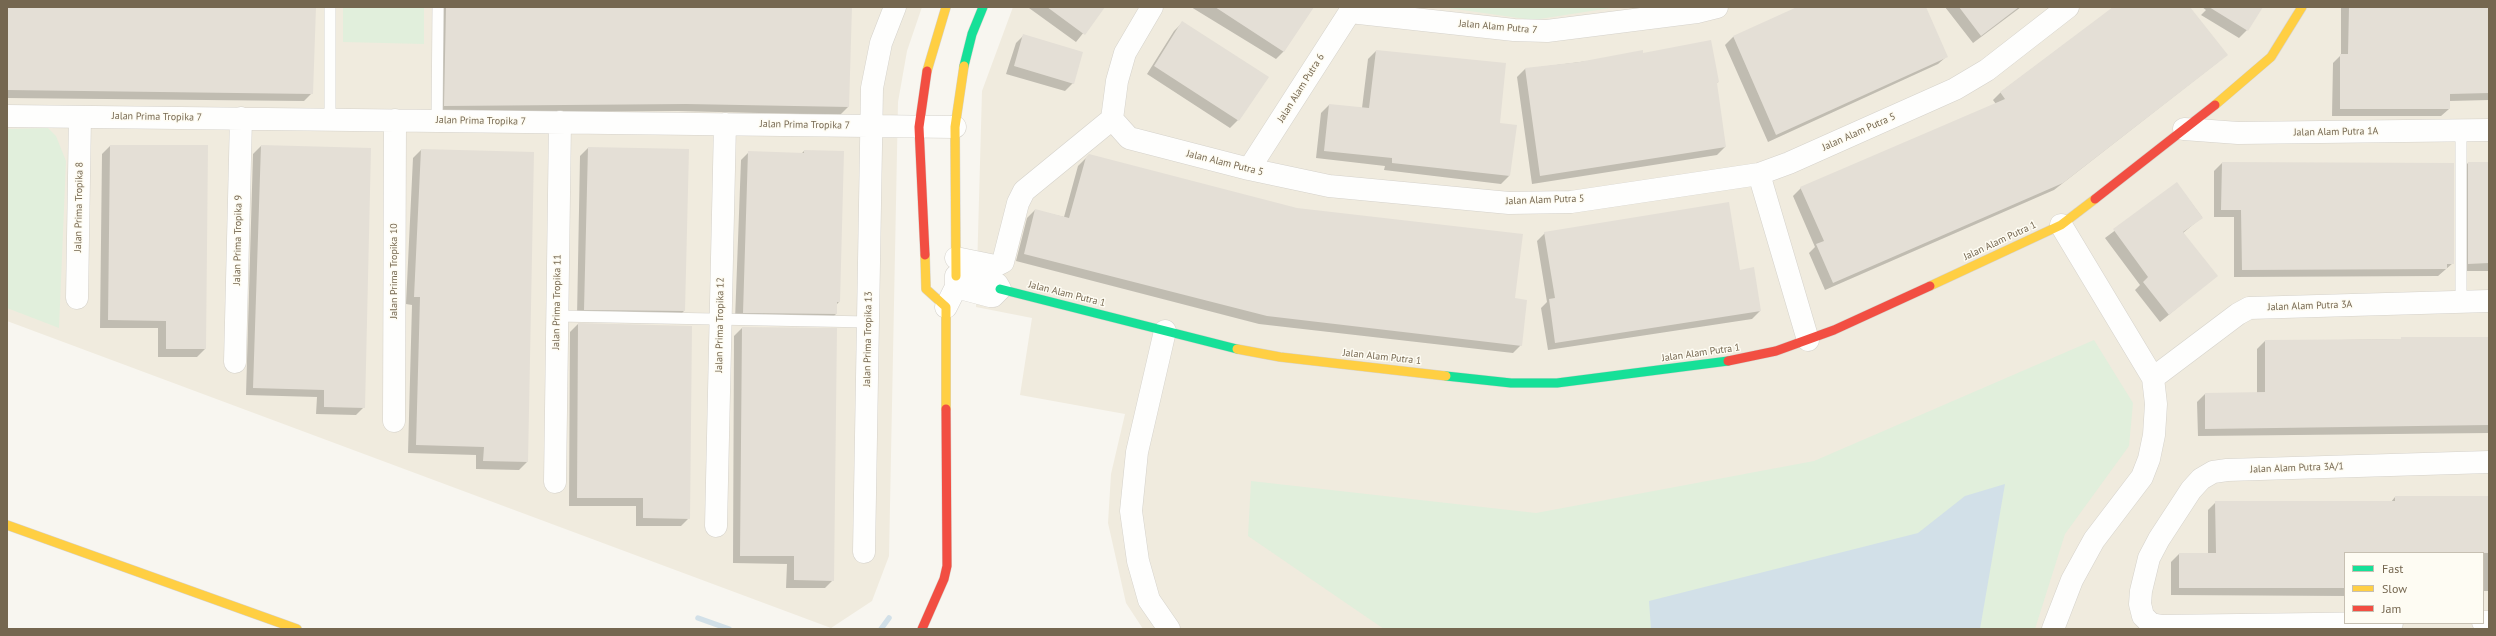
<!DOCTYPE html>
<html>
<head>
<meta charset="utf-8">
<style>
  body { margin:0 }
  #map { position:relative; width:2496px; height:636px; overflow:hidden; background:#f8f6f0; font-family:"PT Sans",sans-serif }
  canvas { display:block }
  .frame { position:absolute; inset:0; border:8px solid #756750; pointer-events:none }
  .legend { position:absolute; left:2344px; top:552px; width:140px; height:72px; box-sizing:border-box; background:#fefcf3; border:1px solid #c7c0b2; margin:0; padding:5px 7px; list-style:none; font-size:12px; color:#756750 }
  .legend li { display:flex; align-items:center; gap:8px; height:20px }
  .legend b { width:20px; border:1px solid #c7c0b2 }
</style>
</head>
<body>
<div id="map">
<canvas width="2496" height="636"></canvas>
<div class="frame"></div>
<ul class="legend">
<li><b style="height:5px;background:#16e098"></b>Fast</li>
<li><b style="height:5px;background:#ffcf43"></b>Slow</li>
<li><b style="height:5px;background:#f24e42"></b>Jam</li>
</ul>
</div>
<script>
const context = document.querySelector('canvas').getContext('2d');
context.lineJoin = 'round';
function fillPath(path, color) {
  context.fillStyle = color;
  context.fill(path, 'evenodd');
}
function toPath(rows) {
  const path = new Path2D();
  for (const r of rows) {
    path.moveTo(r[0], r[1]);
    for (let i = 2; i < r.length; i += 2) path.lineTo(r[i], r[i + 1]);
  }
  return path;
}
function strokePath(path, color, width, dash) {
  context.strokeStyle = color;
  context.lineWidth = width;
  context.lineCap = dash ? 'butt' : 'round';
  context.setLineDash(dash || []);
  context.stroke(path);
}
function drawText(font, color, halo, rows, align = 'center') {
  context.font = font + ' "PT Sans",sans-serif';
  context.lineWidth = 3;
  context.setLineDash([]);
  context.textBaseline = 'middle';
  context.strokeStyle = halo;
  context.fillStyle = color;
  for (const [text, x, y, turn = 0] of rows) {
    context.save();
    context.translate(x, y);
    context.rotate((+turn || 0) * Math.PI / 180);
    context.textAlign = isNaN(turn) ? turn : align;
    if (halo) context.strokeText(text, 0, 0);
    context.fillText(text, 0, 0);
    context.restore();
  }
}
const residential = toPath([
  [7,7,922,7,907,51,898,102,889,556,872,601,831,628,7,321],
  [1013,7,2489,7,2489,629,1143,629,1126,603,1108,523,1111,474,1125,414,1020,395,1032,318,976,307,982,91],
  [2345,553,2483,553,2483,623,2345,623]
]);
const green = toPath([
  [343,7,424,7,424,44,343,42],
  [1441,7,1617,7,1533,20],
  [48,128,56,136,66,161,59,328,7,308,7,129],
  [2094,340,2133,403,2129,446,2065,534,2035,629,1384,629,1248,536,1251,481,1536,513,1814,461]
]);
const water = toPath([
  [2005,484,1980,629,1651,629,1649,601,1918,533,1965,496]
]);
const shadow = toPath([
  [7,7,314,7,312,93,304,101,7,98],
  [439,7,851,7,848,107,840,115,678,111,437,113],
  [1104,7,1076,42,1029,8,1030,7],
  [1191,7,1311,7,1284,51,1276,59],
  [1801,7,1925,7,1946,57,1938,64,1768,142,1725,45,1733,37],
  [1945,7,2021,7,1973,43],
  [2115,7,2171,7,2218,62,2054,190,1825,290,1809,253,1815,247,1793,196,1801,188,1996,104,1993,100,2001,92],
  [2202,7,2261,7,2247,30,2239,38,2201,15,2206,10],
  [2341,7,2489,7,2489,100,2449,101,2449,109,2441,116,2332,116,2333,63,2341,55],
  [1182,23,1238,120,1230,128,1147,74,1174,31],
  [1024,35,1073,83,1065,91,1006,74,1016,43],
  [1376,51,1499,124,1509,176,1501,184,1384,170,1385,166,1316,158,1321,113,1329,105,1362,108,1368,59],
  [1643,54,1718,82,1716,84,1725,147,1717,155,1532,184,1517,77,1525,69],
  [110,146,205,349,197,357,158,357,158,328,100,328,102,154],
  [261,146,364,407,356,415,316,414,317,397,246,395,253,154],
  [588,148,688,150,684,311,676,319,577,317,580,156],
  [421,150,527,462,519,470,476,469,476,455,408,453,412,305,406,304,413,158],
  [804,151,839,302,836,305,836,314,828,322,735,320,741,160,749,152,801,154],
  [1086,158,1514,299,1521,345,1513,353,1259,324,1016,261,1027,218,1035,210,1064,217,1078,166],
  [2222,163,2453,263,2438,276,2234,277,2234,217,2214,217,2214,171],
  [2468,163,2489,163,2489,271,2460,271,2460,171],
  [2177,184,2202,217,2183,233,2216,276,2160,322,2135,290,2140,285,2105,238],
  [1545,233,1739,271,1760,311,1752,319,1548,350,1541,308,1547,302,1537,241],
  [578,324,689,518,681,526,636,526,636,506,569,506,570,332],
  [742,328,833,580,825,588,786,588,787,564,733,563,734,336],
  [2489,338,2489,433,2198,436,2197,402,2205,394,2257,393,2257,349,2265,341],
  [2395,497,2489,497,2489,591,2483,591,2483,553,2345,553,2345,596,2171,595,2171,562,2179,554,2208,554,2208,510,2216,502,2391,502]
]);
const stream = toPath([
  [698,618,729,629],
  [881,629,889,618]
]);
const building = toPath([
  [7,7,316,7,313,94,7,90],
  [446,7,852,7,849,107,686,104,444,106],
  [1047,7,1105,7,1085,35],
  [1215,7,1314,7,1284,52],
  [1797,7,1926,7,1948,57,1776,135,1733,36],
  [1959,7,2019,7,1981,36],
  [2113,7,2190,7,2228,55,2063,183,1833,283,1816,244,1824,241,1800,187,2005,99,2000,92],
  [2209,7,2263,7,2248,31],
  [2349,7,2489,7,2489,93,2450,94,2450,109,2340,109,2340,54,2348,54],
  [1182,21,1269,77,1239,121,1154,66],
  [1023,34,1083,52,1074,84,1014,66],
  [1711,40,1719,82,1717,83,1726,147,1540,176,1525,68,1579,62,1643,50,1643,53],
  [1376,50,1506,63,1500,123,1517,125,1510,176,1392,163,1392,158,1324,151,1329,104,1369,108],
  [110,145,208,145,206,349,166,349,166,321,108,320],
  [261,145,371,148,365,408,324,407,324,390,253,388],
  [588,147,689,149,685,311,584,310],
  [421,149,534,152,528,462,483,461,484,447,416,445,420,297,414,297],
  [804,150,844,151,840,302,837,302,837,314,743,313,748,151,804,153],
  [1089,154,1297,208,1523,234,1515,298,1527,300,1522,346,1267,316,1024,254,1035,209,1069,218,1086,157],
  [2222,162,2454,163,2454,264,2447,264,2447,269,2242,270,2241,210,2221,210],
  [2468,162,2489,162,2489,263,2468,264],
  [2177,182,2203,218,2183,232,2218,276,2169,315,2143,282,2148,277,2113,229],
  [1729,202,1740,270,1754,267,1761,311,1555,343,1549,299,1555,298,1544,232],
  [578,323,692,326,690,519,643,518,643,498,577,498],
  [742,327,837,328,834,581,794,580,794,556,740,556],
  [2401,337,2489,337,2489,425,2205,429,2205,393,2265,392,2265,340,2401,339],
  [2395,496,2489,496,2489,553,2345,553,2345,588,2179,588,2179,553,2216,553,2215,501,2395,501]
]);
const lane = toPath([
  [330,120,330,7],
  [437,121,438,7],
  [2461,302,2461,130],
  [557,316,869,322]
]);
const street = toPath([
  [1152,7,1125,53,1117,81,1112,119,1129,138,1249,169,1329,186,1509,203,1571,202,1759,174,1789,163,1955,89,1987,70,2068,7],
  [1350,12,1514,30,1547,31,1697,12,1717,7],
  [7,116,955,127],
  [2184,129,2238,133,2489,130],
  [1249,169,1353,7],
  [1759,174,1808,340],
  [956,258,995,266,1003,262,1018,203,1024,191,1112,119],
  [77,298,80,117],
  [946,307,956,287,956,276,997,284,1000,289,993,296,990,296,956,287],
  [1165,331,1137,452,1131,511,1138,561,1149,600,1169,629],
  [235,362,241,118],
  [2153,378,2238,314,2249,308,2489,301],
  [394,421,395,120],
  [555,482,560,122],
  [716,526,725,124],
  [864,552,872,88,881,43,895,7],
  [2483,622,2489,622],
  [2392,623,2162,626,2151,624,2143,616,2140,604,2141,591,2149,558,2159,539,2191,490,2201,479,2213,472,2227,470,2489,462],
  [2053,629,2072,580,2094,540,2142,477,2149,459,2154,435,2156,404,2153,378,2061,225]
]);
const fast = toPath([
  [964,66,972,34,983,7],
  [1000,289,1237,349],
  [1446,376,1511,383,1557,383,1728,361]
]);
const slow = toPath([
  [927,71,946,7],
  [2215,105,2271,57,2302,7],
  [925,255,926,289,946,307,946,409],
  [956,276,955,127,964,66],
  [1930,286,2061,225,2095,199],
  [1237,349,1280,357,1446,376],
  [7,525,297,629]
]);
const jam = toPath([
  [2095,199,2215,105],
  [925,255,919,127,927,71],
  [1728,361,1776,351,1834,330,1930,286],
  [922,629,944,579,947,566,946,409]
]);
const streetNames = [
  ["Jalan Alam Putra 7",1498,27,5],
  ["Jalan Alam Putra 6",1301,88,-58],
  ["Jalan Prima Tropika 7",157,117,1],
  ["Jalan Prima Tropika 7",481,121,1],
  ["Jalan Prima Tropika 7",805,125,1],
  ["Jalan Alam Putra 5",1859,132,-24],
  ["Jalan Alam Putra 1A",2336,132,-1],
  ["Jalan Alam Putra 5",1225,163,14],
  ["Jalan Alam Putra 5",1545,200,-2],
  ["Jalan Prima Tropika 8",79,207,-89],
  ["Jalan Prima Tropika 9",238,240,-89],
  ["Jalan Alam Putra 1",2000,241,-25],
  ["Jalan Prima Tropika 10",394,271,-90],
  ["Jalan Alam Putra 1",1067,294,14],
  ["Jalan Prima Tropika 11",557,302,-89],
  ["Jalan Alam Putra 3A",2310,306,-2],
  ["Jalan Prima Tropika 12",720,325,-89],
  ["Jalan Prima Tropika 13",868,339,-89],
  ["Jalan Alam Putra 1",1701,353,-8],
  ["Jalan Alam Putra 1",1382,357,6],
  ["Jalan Alam Putra 3A/1",2297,468,-2]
];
fillPath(residential, '#f0ebde');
fillPath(green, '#e1efdc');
fillPath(water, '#d2e0e8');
fillPath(shadow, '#0003');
strokePath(stream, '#d2e0e8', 5.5);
fillPath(building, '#e4dfd6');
strokePath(lane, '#d5d2cb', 12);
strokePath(street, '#d5d2cb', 23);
strokePath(fast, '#d7d3cc', 10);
strokePath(slow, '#d7d3cc', 10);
strokePath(jam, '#d7d3cc', 10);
strokePath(lane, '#fefefd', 11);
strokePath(street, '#fefefd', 22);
strokePath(fast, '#16e098', 9);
strokePath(slow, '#ffcf43', 9);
strokePath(jam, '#f24e42', 9);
drawText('10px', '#756750', '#fefcf3', streetNames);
</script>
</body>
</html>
